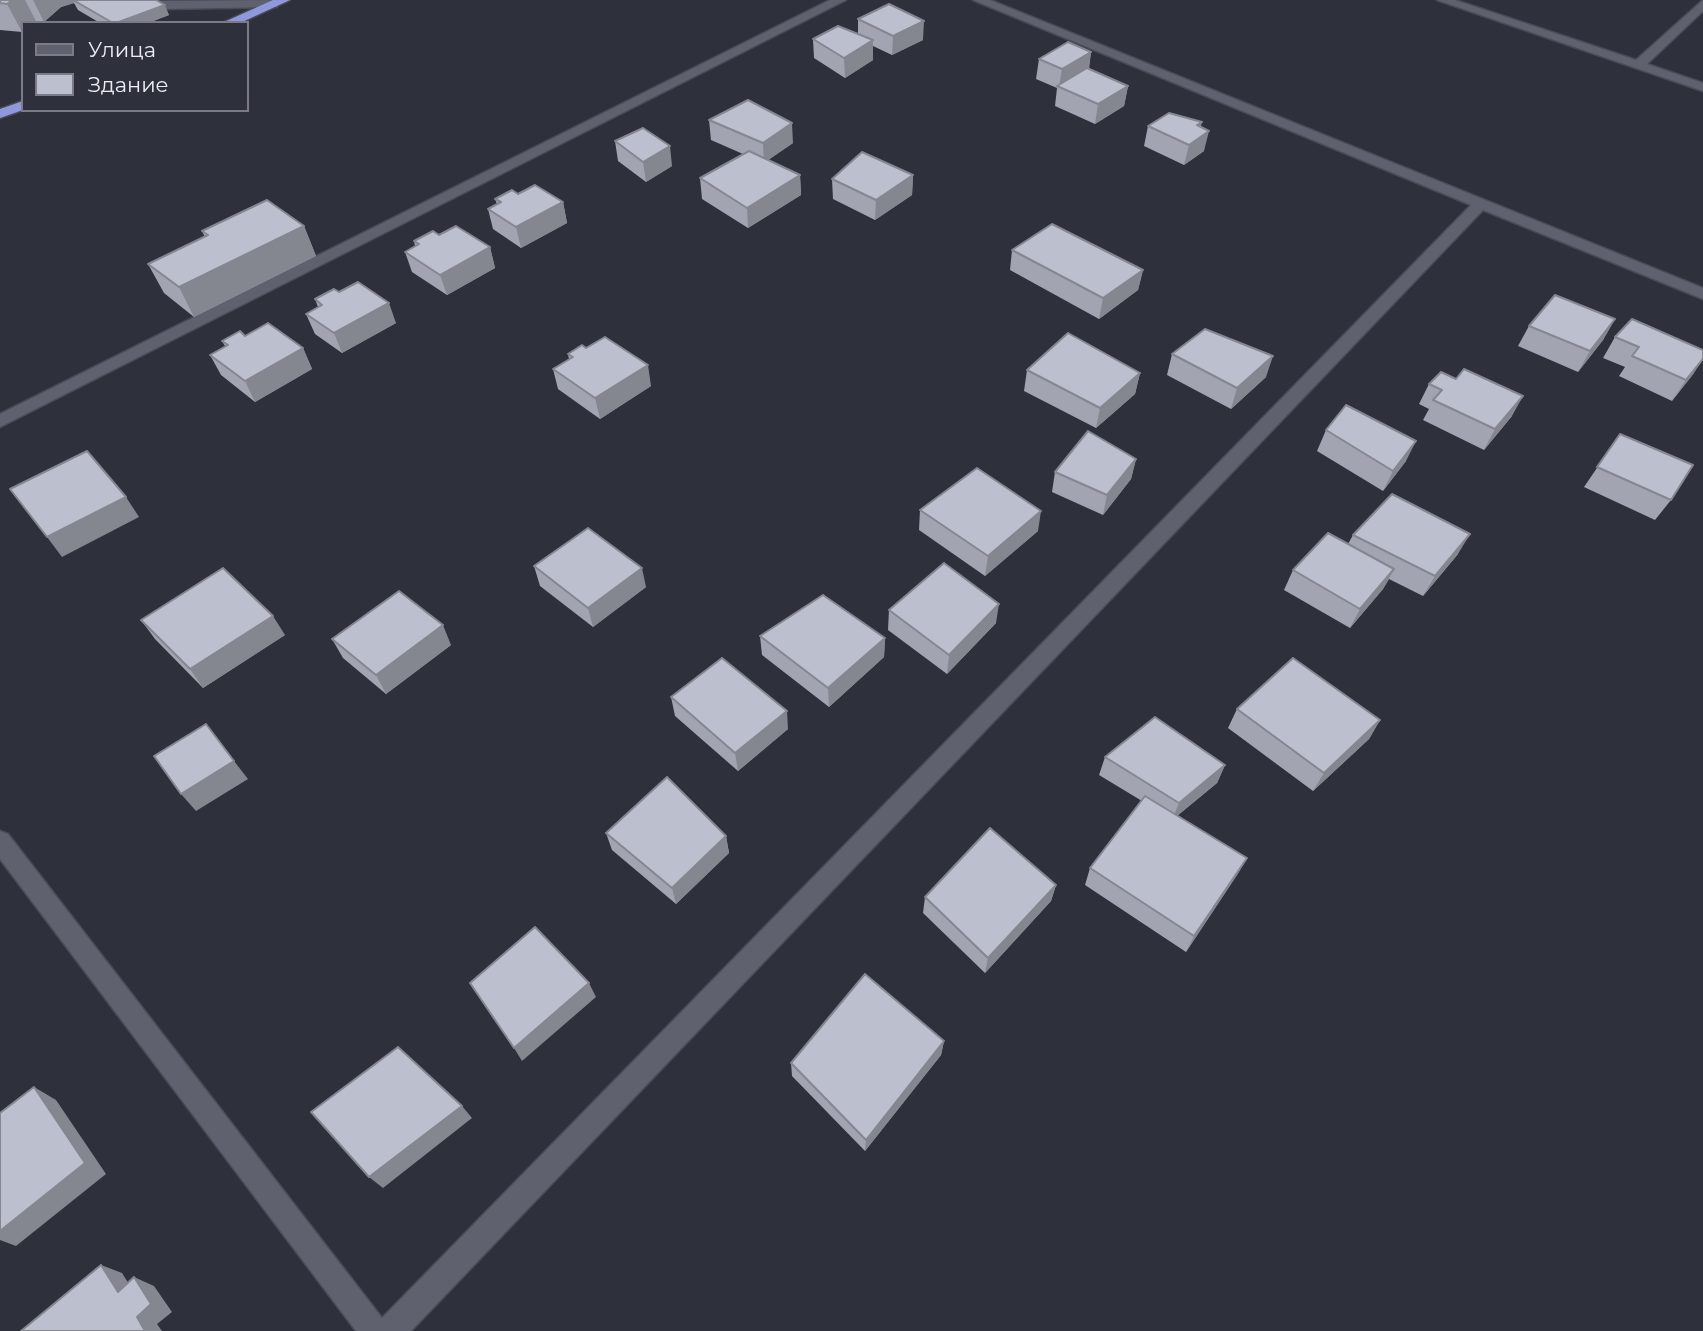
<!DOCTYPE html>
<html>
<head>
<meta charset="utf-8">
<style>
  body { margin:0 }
  #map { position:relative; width:1703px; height:1331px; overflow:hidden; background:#2e303c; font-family:Montserrat,sans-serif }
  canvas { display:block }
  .legend { position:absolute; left:21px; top:21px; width:228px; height:91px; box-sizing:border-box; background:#2e303c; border:2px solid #7a7b86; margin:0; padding:9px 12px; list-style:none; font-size:21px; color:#ebecf4 }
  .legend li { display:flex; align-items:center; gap:14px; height:35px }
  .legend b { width:35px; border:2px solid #7a7b86 }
</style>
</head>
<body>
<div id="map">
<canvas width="1703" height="1331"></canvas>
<ul class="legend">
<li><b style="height:9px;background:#5f616f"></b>Улица</li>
<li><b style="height:19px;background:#bcbfce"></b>Здание</li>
</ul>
</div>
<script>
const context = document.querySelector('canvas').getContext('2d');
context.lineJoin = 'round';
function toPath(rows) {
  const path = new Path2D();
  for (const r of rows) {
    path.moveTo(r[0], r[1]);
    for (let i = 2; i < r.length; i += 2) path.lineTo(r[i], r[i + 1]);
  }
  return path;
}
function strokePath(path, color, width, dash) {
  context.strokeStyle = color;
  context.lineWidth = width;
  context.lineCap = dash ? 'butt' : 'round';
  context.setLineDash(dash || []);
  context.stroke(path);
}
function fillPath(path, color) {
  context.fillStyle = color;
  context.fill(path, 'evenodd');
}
const minor = toPath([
  [273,0,277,1,277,7,163,9,125,23,107,23,161,1,273,0],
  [830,0,846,0,0,427,0,414,830,0],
  [973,0,990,0,1703,288,1703,299,1483,210,411,1331,356,1331,0,859,0,831,8,834,382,1318,1471,205,973,0],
  [1437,0,1455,0,1636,60,1703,0,1703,11,1647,64,1703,83,1703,91,1437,0]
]);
const highway = toPath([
  [273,0,290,0,240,23,222,23,273,0],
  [23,101,23,110,0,118,0,109,23,101]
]);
const wall = toPath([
  [0,0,156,0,169,15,148,23,100,23,78,10,74,3,61,7,44,22,36,21,23,23,22,32,0,30],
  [858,19,923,40,892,55,873,46,873,60,845,78,814,58,813,39,858,34],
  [1091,52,1089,69,1128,86,1124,106,1095,124,1055,106,1057,88,1036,79,1039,59],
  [709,120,793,143,768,160,800,175,801,195,748,228,702,199,700,178,743,154,711,140],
  [1148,126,1201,127,1204,151,1184,165,1144,146],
  [615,141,672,166,646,182,618,161],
  [913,175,912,195,875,220,833,199,832,179],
  [518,194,563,202,567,223,521,248,493,229,488,209,497,204,495,199],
  [304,226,316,256,194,317,164,293,148,264,205,237,202,231],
  [439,235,490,247,495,268,447,295,412,272,405,252,415,246,414,241],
  [1012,250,1143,270,1138,290,1099,319,1010,270],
  [315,299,396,323,342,353,315,334,306,314,318,307],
  [1615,319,1603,340,1578,372,1518,346,1529,326],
  [245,336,303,348,312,369,255,402,221,375,210,355,225,346,222,341],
  [1615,337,1694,373,1672,401,1619,376,1625,367,1603,358],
  [586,348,651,386,600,419,558,389,553,369,569,359,568,354],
  [1172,354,1266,377,1231,409,1167,375],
  [1027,370,1140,373,1135,394,1096,428,1024,391],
  [1429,384,1512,416,1484,450,1423,420,1429,409,1419,404],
  [1326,430,1406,461,1383,491,1317,451],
  [1620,434,1671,500,1655,520,1584,487],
  [1136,459,1131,479,1103,515,1052,492,1055,472],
  [920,510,1038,531,985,576,919,530],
  [1353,535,1458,554,1423,596,1389,579,1383,589,1350,628,1284,590,1293,570,1348,544],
  [534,566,646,587,593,627,540,586],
  [889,610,996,623,947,674,888,630],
  [141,620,285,635,203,688,155,639],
  [760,636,885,638,884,657,829,707,762,655],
  [332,639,451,645,386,694,343,658],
  [671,697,788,729,738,771,675,716],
  [1237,709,1380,720,1369,739,1313,791,1228,728],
  [1105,757,1225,765,1217,783,1177,816,1247,858,1237,875,1186,952,1085,885,1090,868,1142,801,1099,775],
  [606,833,726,836,729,853,676,904,612,850],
  [1056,885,1051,901,985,973,923,913,925,897],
  [944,1041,941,1055,865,1151,792,1076,791,1063]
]);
const shadedWall = toPath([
  [12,0,25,0,36,21,34,23,23,23,22,32,7,4],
  [33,0,82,0,73,0,74,3,61,7,44,22],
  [165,5,169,15,148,23,116,23],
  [924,21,923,40,892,55,893,36],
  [873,40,873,60,845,78,844,58],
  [1091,52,1088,72,1059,87,1062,69],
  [1128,86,1124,106,1095,124,1098,104],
  [1202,122,1198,138,1209,131,1204,151,1184,165,1189,145,1197,125],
  [792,123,793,143,764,163,763,143],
  [670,146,672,166,646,182,643,162],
  [800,175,801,195,748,228,747,208],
  [913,175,912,195,875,220,876,200],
  [563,202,567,223,521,248,516,227],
  [304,226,316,256,194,317,179,287],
  [490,247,495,268,447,295,440,275],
  [1143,270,1138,290,1099,319,1103,298],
  [389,303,396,323,342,353,334,333],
  [1615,319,1603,340,1578,372,1590,351],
  [303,348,312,369,255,402,245,381],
  [1273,356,1266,377,1231,409,1237,388],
  [1703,359,1694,373,1672,401,1686,380],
  [648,365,651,386,600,419,595,398],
  [1140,373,1135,394,1096,428,1100,408],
  [1523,396,1512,416,1484,450,1495,429],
  [1416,441,1406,461,1383,491,1393,471],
  [1136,459,1131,479,1103,515,1107,495],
  [126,497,139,517,62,557,47,537],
  [1041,511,1038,531,985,576,988,556],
  [1470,534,1458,554,1423,596,1435,576],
  [642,568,646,587,593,627,588,608],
  [1394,569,1383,589,1350,628,1360,609],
  [999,604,996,623,947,674,949,655],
  [273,616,285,635,203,688,190,669],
  [443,625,451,645,386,694,376,675],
  [885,638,884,657,829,707,828,688],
  [787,711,788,729,738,771,735,753],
  [1380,720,1369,739,1313,791,1324,773],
  [234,761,248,779,196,811,181,794],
  [1225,765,1217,783,1172,820,1179,803],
  [726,836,729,853,676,904,672,888],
  [1247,858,1237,875,1186,952,1194,936],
  [1056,885,1051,901,985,973,988,958],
  [589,983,596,997,522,1061,514,1048],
  [944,1041,941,1055,865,1151,866,1140],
  [34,1087,56,1100,106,1174,16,1246,0,1240,0,1231],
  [462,1106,472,1118,383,1188,369,1177],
  [101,1265,122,1273,139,1300,118,1292],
  [134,1277,154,1286,172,1312,157,1324,162,1331,145,1331,137,1317]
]);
const building = toPath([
  [0,0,12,0,7,4,0,3,0,0],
  [73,0,156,0,165,5,116,23,113,23,73,0],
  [889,4,924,21,893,36,858,19,889,4],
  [838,26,873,40,844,58,813,39,838,26],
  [1068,42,1091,52,1062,69,1039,59,1068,42],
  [1087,68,1128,86,1098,104,1057,86,1087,68],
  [748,100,792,123,763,143,709,120,748,100],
  [1169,113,1202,122,1197,125,1209,131,1189,145,1148,126,1169,113],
  [643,128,670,146,643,162,615,141,643,128],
  [749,151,800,175,747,208,700,178,749,151],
  [862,152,913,175,876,200,832,179,862,152],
  [535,185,563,202,516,227,488,209,501,202,495,199,512,190,518,194,535,185],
  [267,200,304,226,179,287,148,264,208,235,202,231,267,200],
  [1052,224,1143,270,1103,298,1012,250,1052,224],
  [456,226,490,247,440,275,405,252,419,244,414,241,433,231,439,235,456,226],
  [358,282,389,303,334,333,306,314,322,305,315,299,334,289,339,292,358,282],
  [1555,295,1615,319,1590,351,1529,326,1555,295],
  [1632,319,1703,350,1703,359,1686,380,1632,356,1639,347,1615,337,1632,319],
  [268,323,303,348,245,381,210,355,228,345,222,341,240,331,245,336,268,323],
  [1205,329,1273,356,1237,388,1172,354,1205,329],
  [1068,333,1140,373,1100,408,1027,370,1068,333],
  [605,337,648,365,595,398,553,369,573,357,568,354,582,345,586,348,605,337],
  [1464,369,1523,396,1495,429,1433,400,1442,390,1429,384,1441,372,1456,379,1464,369],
  [1346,405,1416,441,1393,471,1326,430,1346,405],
  [1088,431,1136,459,1107,495,1055,472,1088,431],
  [1620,434,1693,465,1671,500,1597,467,1620,434],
  [87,451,126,497,47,537,10,489,87,451],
  [977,468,1041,511,988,556,920,510,977,468],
  [1392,494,1470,534,1435,576,1353,535,1392,494],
  [588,528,642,568,588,608,534,566,588,528],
  [1328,533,1394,569,1360,609,1293,570,1328,533],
  [944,563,999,604,949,655,889,610,944,563],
  [223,568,273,616,190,669,141,620,223,568],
  [399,591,443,625,376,675,332,639,399,591],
  [823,595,885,638,828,688,760,636,823,595],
  [722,658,787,711,735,753,671,697,722,658],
  [1293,658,1380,720,1324,773,1237,709,1293,658],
  [1155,717,1225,765,1179,803,1105,757,1155,717],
  [206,724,234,761,181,794,154,756,206,724],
  [667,777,726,836,672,888,606,833,667,777],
  [1145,796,1247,858,1194,936,1090,868,1145,796],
  [990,828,1056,885,988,958,925,897,990,828],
  [535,927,589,983,514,1048,470,983,535,927],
  [865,974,944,1041,866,1140,791,1063,865,974],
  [398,1047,462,1106,369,1177,311,1112,398,1047],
  [34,1087,85,1163,0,1231,0,1113,34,1087],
  [101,1265,118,1292,134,1277,151,1304,137,1317,145,1331,21,1331,101,1265]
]);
strokePath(minor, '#494b55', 3);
strokePath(highway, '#494b55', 3);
fillPath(minor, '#5f616f');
fillPath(highway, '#8f98dd');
fillPath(wall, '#a2a4b1');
fillPath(shadedWall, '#848690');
fillPath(building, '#bcbfce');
strokePath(building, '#848690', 2);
</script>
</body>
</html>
